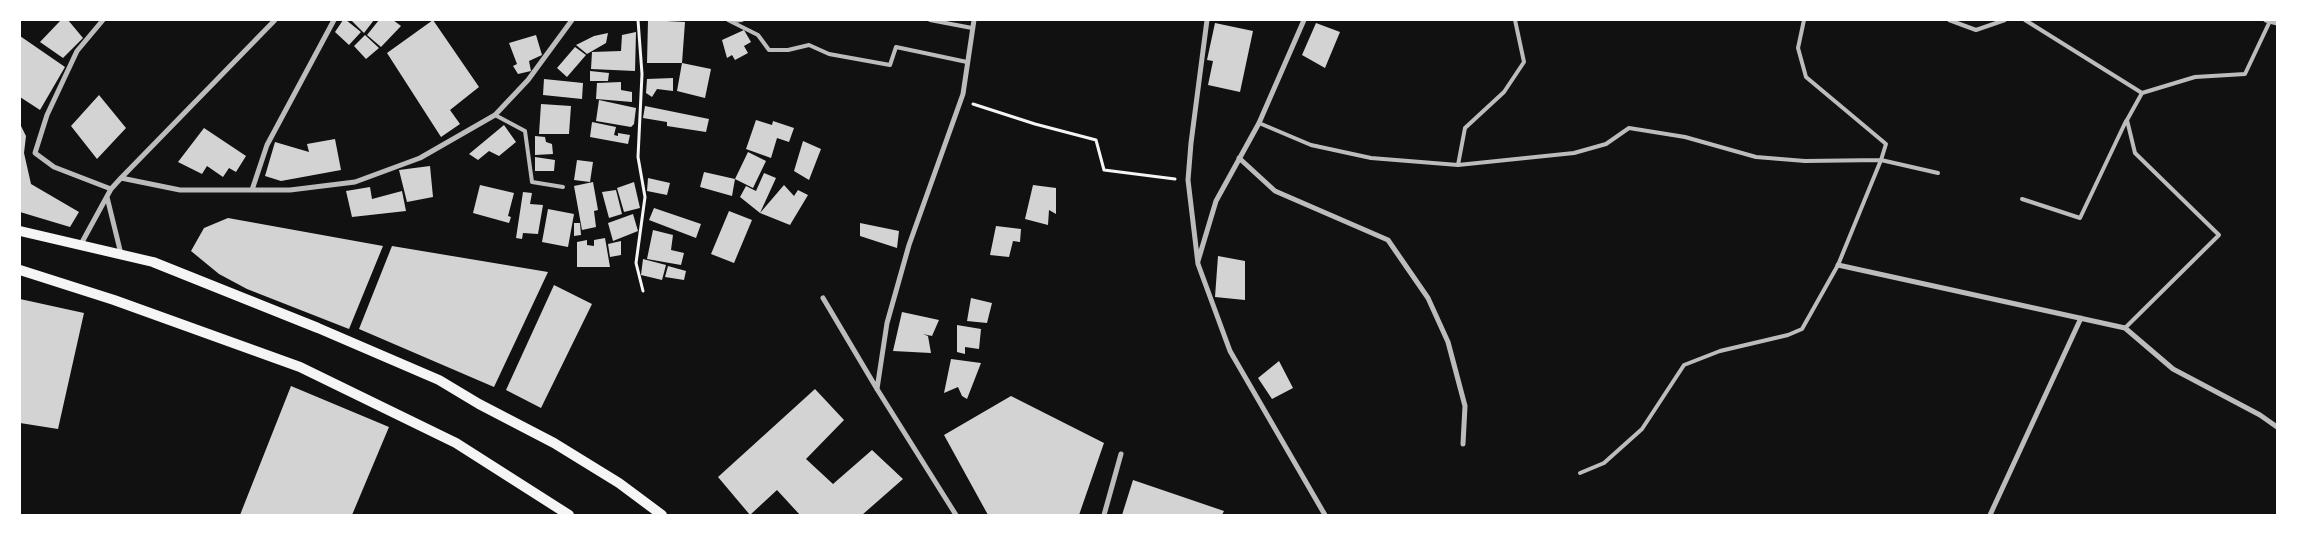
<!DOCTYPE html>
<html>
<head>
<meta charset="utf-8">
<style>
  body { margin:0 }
  #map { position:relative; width:2297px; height:535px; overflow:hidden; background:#111; font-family:"IBM Plex Sans",sans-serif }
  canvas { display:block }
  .frame { position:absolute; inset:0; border:21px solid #fff; pointer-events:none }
</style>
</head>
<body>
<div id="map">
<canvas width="2297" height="535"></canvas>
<div class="frame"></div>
</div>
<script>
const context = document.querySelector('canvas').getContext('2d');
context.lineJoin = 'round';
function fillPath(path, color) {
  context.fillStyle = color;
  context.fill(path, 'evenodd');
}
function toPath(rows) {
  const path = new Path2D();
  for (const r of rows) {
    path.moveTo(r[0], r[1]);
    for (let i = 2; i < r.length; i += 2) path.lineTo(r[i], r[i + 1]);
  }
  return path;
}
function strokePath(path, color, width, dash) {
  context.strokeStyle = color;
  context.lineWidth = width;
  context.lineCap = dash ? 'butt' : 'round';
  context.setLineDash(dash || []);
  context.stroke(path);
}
const building = toPath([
  [61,20,68,20,83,38,63,58,40,42],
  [343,20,346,20,361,32,349,45,335,32],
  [351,20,374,20,364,33],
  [379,20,393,20,401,26,381,47,367,35],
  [433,20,479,87,450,110,460,124,441,137,387,53],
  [648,20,685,22,682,63,711,69,705,98,677,91,682,63,647,63],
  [1215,23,1253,31,1240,92,1208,85,1213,61,1207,60],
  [1316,23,1340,32,1325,68,1302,55],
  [744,30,751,42,744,46,748,53,735,60,732,55,727,58,722,40],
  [636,32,635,71,591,69,592,52,621,51,622,35],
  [608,33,606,43,587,54,576,45,594,36],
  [365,35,379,48,366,59,354,46],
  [536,35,542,55,529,61,531,71,518,74,513,66,517,64,509,43],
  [20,36,65,67,40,110,20,97],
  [575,47,586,55,567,77,557,68],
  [590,71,609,73,608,81,590,81],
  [673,78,673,91,657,89,652,97,646,93,647,79],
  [544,79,583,83,582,99,543,95],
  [621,82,621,90,632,92,632,102,596,99,597,83],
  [99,95,126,128,97,159,71,126],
  [599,100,636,108,634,124,631,127,596,121],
  [541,104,571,106,569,134,539,134],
  [645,106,709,119,706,132,667,126,667,122,643,118],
  [756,120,772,125,773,121,794,128,789,142,777,138,771,158,746,149],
  [592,122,616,127,614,135,618,136,618,133,630,135,628,144,590,137],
  [20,124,26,136,24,153,31,184,79,212,70,227,20,212],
  [504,125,516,142,499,156,489,151,478,160,469,154],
  [204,128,246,156,236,172,229,168,223,177,207,166,202,174,178,162],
  [535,136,545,137,546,142,552,144,553,154,535,155],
  [335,139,341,170,281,181,265,176,275,142,309,152,307,144],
  [803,141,821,149,809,180,794,171],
  [748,152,766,161,753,188,735,179],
  [535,157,555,160,554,171,535,171],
  [577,160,593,162,590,182,574,180],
  [430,166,433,197,407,202,399,170],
  [704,172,735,179,732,196,700,187],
  [764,173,776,178,760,213,740,197,746,186,756,191],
  [648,178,670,183,667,195,647,191],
  [593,182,598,210,594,211,596,227,582,230,574,186],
  [634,182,640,208,624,212,617,188],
  [480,185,514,193,508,216,511,217,509,223,473,213],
  [784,185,794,196,798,190,808,195,790,225,760,213],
  [1033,185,1056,188,1056,214,1049,210,1048,225,1025,219],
  [370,187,372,199,402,191,406,211,352,217,346,191],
  [616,190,622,214,609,218,602,192],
  [523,192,532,193,530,204,543,205,538,234,523,233,522,239,516,238],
  [654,208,701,224,696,238,649,220],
  [548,209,574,214,568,247,542,242],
  [729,211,752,220,734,263,711,254],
  [633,214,638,231,613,241,608,223],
  [228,218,383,246,349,329,247,289,219,274,191,251,204,228],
  [574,223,580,223,581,235,574,236],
  [860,223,899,231,897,248,860,236],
  [996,226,1021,229,1020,242,1013,241,1009,257,990,255],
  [653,230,673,235,671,250,684,253,681,265,647,259],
  [605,238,610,267,577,267,577,242,587,240,587,245,594,246,594,240],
  [621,241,621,255,610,257,608,244],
  [392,246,548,272,494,387,359,329],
  [1218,256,1245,261,1245,300,1215,297],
  [643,259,666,265,662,280,641,275],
  [668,266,686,271,684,280,665,277],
  [554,285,592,304,541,408,506,390],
  [971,298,992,303,987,323,967,321],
  [20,299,84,313,58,429,20,423],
  [902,312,939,320,932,336,923,334,928,336,931,353,893,351],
  [957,325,981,329,979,349,965,347,965,354,957,352],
  [951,359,981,363,967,399,962,396,958,387,944,393],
  [1279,361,1293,388,1272,399,1258,378],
  [291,386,389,427,352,515,240,515],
  [815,389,844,420,806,459,833,484,872,450,903,479,862,515,800,515,777,490,750,515,718,477],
  [1011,396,1104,443,1079,515,988,515,944,435],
  [1133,480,1224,511,1222,515,1122,515]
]);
const path = toPath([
  [638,20,642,74,638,157,645,197,636,263,643,291],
  [973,104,1035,124,1096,140,1104,170,1175,179]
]);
const service = toPath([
  [728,20,758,35,769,50,788,50,809,45,829,54,890,65,896,47,967,62],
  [930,20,972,28],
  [1949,20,1976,30,2005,20],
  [2025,20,2142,93],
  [733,21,742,20],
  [495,115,525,131,532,182,563,187],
  [1259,123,1311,145,1371,158,1458,165,1574,153,1606,144,1629,128,1685,137,1756,157,1805,161,1881,160,1938,173],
  [1458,165,1465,128,1504,92,1524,62,1515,20],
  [2022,199,2080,218,2126,121],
  [2125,328,2219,235,2135,153,2127,120,2142,93,2195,77,2245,74,2270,21],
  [1580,473,1604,463,1642,429,1684,365,1720,351,1788,335,1802,329,1838,265,1881,160,1886,144,1806,77,1798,48,1804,20]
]);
const minor = toPath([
  [103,20,77,51,47,115,35,153,54,167,111,189],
  [1207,20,1191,143,1188,180,1198,264,1230,351,1325,515],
  [2266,20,2277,23],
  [1239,158,1275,191,1388,240,1428,298,1448,342,1465,406,1463,444],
  [121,178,180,190,290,190,355,182,420,158,495,115,528,80,572,20],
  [252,190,267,145,334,20],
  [107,197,121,254],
  [81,244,111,189,121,178,275,20],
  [1198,261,1216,201,1259,123,1304,20],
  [1838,265,2125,328,2173,369,2260,415,2277,427],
  [823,298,877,389,956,515],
  [877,389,887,323,909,245,963,94,974,20],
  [1104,515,1121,454],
  [1990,515,2081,318]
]);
const secondary = toPath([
  [20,231,153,262,318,328,439,380,479,404,554,443,619,483,662,515],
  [20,270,114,300,300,367,456,443,569,515]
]);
fillPath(building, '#d3d3d3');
strokePath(path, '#f5f5f5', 3);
strokePath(service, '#bcbcbc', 4);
strokePath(minor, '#bcbcbc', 5);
strokePath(secondary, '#f5f5f5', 10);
</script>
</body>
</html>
